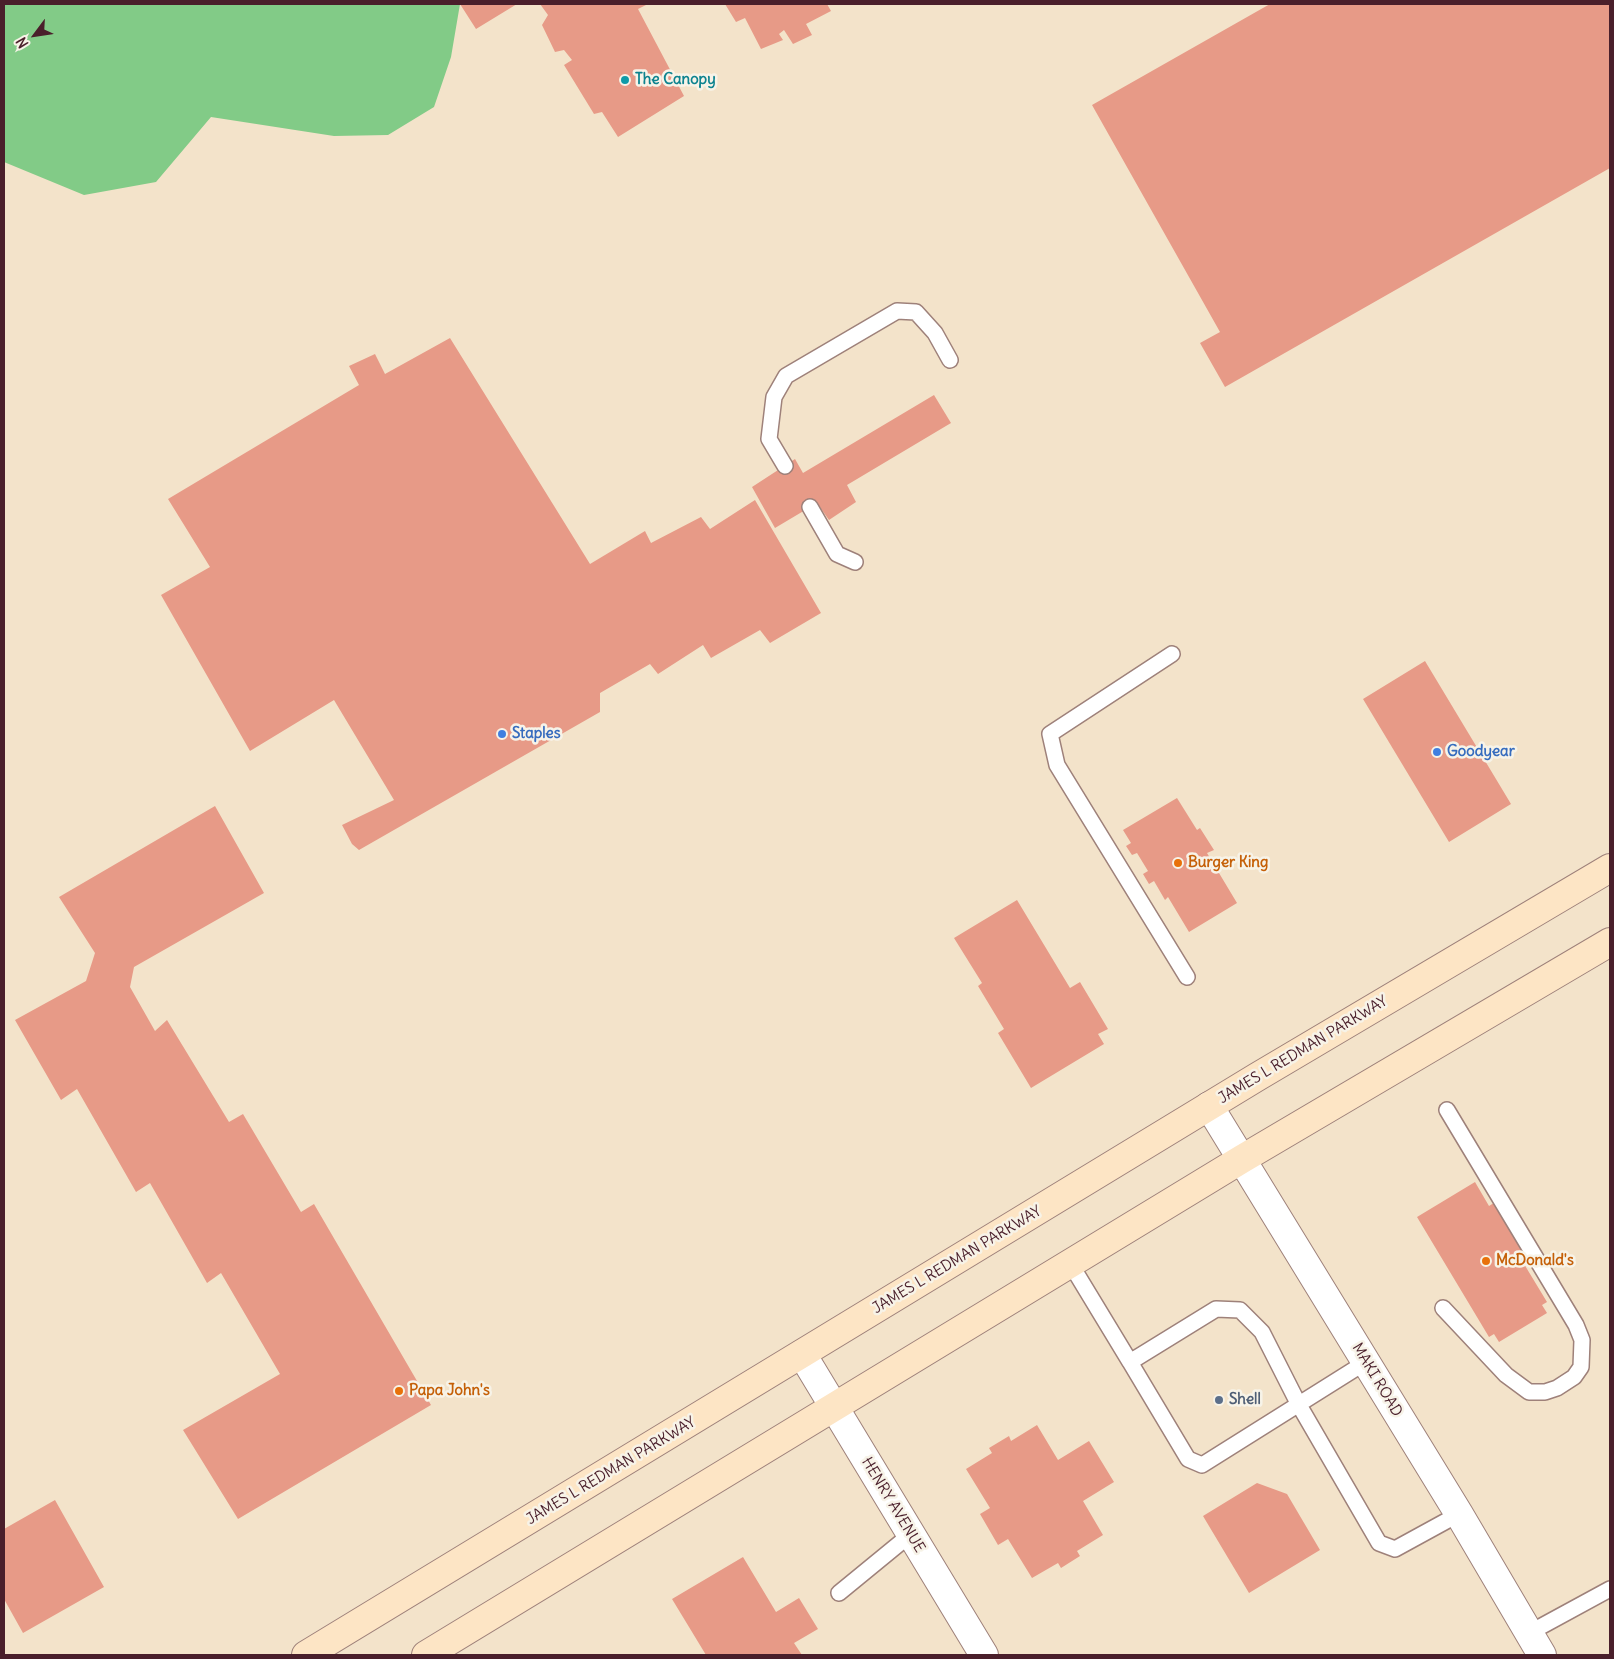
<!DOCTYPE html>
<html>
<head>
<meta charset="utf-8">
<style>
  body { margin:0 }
  #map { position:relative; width:1614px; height:1659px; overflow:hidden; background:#f3e3ca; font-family:Delius,sans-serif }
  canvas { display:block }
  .frame { position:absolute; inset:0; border:5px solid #4a1f2b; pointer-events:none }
  .north { position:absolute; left:10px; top:10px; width:50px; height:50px; -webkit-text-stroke:4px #f7f3e8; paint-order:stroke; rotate:239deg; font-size:14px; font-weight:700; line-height:20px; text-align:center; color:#4a1f2b }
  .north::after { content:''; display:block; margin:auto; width:18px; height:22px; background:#4a1f2b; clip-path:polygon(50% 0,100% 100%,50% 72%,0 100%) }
</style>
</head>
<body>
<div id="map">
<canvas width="1614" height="1659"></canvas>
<div class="frame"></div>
<div class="north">N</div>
</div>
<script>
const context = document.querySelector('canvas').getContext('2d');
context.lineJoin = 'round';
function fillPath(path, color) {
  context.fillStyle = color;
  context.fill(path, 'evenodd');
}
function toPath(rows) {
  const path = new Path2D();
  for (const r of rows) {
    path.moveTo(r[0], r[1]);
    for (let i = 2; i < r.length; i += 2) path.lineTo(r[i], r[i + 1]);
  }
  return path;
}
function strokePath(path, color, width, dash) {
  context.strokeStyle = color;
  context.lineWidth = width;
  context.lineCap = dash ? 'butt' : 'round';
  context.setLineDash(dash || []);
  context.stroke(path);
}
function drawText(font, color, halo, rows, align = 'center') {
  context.font = font + ' Delius,sans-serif';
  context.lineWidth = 5;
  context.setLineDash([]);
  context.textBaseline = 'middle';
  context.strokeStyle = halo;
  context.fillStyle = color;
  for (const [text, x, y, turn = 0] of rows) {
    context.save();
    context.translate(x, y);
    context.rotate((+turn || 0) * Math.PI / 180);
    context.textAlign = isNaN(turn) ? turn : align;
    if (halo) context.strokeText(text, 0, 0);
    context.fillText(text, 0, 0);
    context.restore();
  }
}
const green = toPath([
  [4,4,460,4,451,57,434,107,388,135,334,136,211,117,156,182,84,195,4,162]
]);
const building = toPath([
  [460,4,517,4,476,29],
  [540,4,648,4,638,9,684,96,618,137,602,112,594,114,564,65,572,60,564,50,555,52,542,25,548,15],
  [725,4,827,4,831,11,806,24,812,35,793,44,784,30,779,34,783,40,761,49,745,18,736,22],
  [1270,4,1610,4,1610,168,1225,387,1200,343,1220,332,1092,105],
  [450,338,590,564,645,531,651,543,701,517,710,529,755,500,821,613,770,643,760,630,711,658,703,645,658,674,650,664,600,693,600,712,359,850,352,844,342,825,394,800,334,700,250,751,161,595,210,567,168,499,359,385,349,366,375,354,385,374],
  [934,395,951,423,847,485,856,502,829,520,817,503,775,528,752,487,795,459,803,473],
  [1425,661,1511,804,1449,842,1363,699],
  [1177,798,1197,830,1200,828,1214,850,1207,853,1237,903,1189,932,1168,897,1165,900,1154,881,1149,884,1143,874,1148,871,1137,853,1132,855,1126,846,1131,843,1123,830],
  [215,806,264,893,134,967,130,987,155,1031,167,1020,229,1122,243,1114,301,1212,314,1204,431,1405,238,1519,183,1430,280,1374,221,1273,207,1283,150,1183,136,1192,77,1089,61,1100,15,1020,86,981,95,953,59,897],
  [1017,900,1070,988,1080,982,1108,1029,1098,1034,1104,1044,1031,1088,998,1033,1004,1029,978,986,982,983,954,938],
  [1475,1182,1489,1206,1497,1201,1532,1259,1524,1264,1547,1302,1542,1305,1547,1313,1499,1342,1494,1334,1489,1337,1417,1217],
  [1037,1425,1058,1460,1089,1441,1114,1482,1083,1501,1103,1535,1077,1551,1080,1556,1061,1568,1058,1563,1032,1578,1008,1539,998,1545,980,1514,990,1508,966,1469,992,1453,989,1448,1009,1436,1011,1441],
  [1257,1483,1287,1494,1320,1550,1249,1593,1203,1516],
  [55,1500,104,1587,23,1633,4,1599,4,1529],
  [743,1557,776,1612,799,1598,818,1629,794,1643,802,1655,706,1655,672,1599]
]);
const lane = toPath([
  [785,466,769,439,774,397,786,376,897,311,916,312,935,333,950,360],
  [810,507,837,554,855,562],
  [1172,654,1050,734,1057,765,1187,977],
  [1070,1263,1130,1362,1216,1309,1240,1310,1262,1332,1299,1405,1379,1543,1395,1549,1459,1514],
  [1443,1308,1506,1375,1529,1392,1545,1392,1557,1388,1574,1377,1581,1367,1582,1340,1576,1325,1447,1110],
  [1130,1362,1188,1459,1202,1465,1366,1362],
  [839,1593,911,1534],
  [1529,1633,1610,1589]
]);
const street = toPath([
  [1209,1106,1459,1514,1542,1655],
  [802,1354,984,1655]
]);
const secondary = toPath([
  [306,1655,1257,1077,1610,868],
  [426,1655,1242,1159,1610,942]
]);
const markers = [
  [625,80,5,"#0f9aa8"],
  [502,734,5,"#3f7fe0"],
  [1437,752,5,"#3f7fe0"],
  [1178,863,5,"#e8710a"],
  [1486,1261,5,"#e8710a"],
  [399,1391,5,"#e8710a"],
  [1219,1400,5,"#5c6f8a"]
];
const cultureNames = [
  ["The Canopy",635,80]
];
const shopNames = [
  ["Staples",512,734],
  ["Goodyear",1447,752]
];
const foodNames = [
  ["Burger King",1188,863],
  ["McDonald's",1496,1261],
  ["Papa John's",409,1391]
];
const streetNames = [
  ["JAMES L REDMAN PARKWAY",1303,1050,-31],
  ["JAMES L REDMAN PARKWAY",957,1260,-31],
  ["MAKI ROAD",1377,1380,59],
  ["JAMES L REDMAN PARKWAY",611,1471,-31],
  ["HENRY AVENUE",893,1505,59]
];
const serviceNames = [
  ["Shell",1229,1400]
];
fillPath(green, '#82cb87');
fillPath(building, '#e79a87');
strokePath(lane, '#9e817a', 18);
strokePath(street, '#9e817a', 30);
strokePath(secondary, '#9e817a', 30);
strokePath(lane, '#fff', 15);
strokePath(street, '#fff', 28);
strokePath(secondary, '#fde5c5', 28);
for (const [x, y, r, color] of markers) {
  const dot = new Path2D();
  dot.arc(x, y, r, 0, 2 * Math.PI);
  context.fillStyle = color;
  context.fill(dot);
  strokePath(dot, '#f7f3e8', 2);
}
drawText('bold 15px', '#0d838f', '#f7f3e8', cultureNames, 'left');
drawText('bold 15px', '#366cbe', '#f7f3e8', shopNames, 'left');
drawText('bold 15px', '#c56008', '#f7f3e8', foodNames, 'left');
drawText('15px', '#4a1f2b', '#f7f3e8', streetNames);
drawText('bold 15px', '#4e5e75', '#f7f3e8', serviceNames, 'left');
</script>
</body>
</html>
